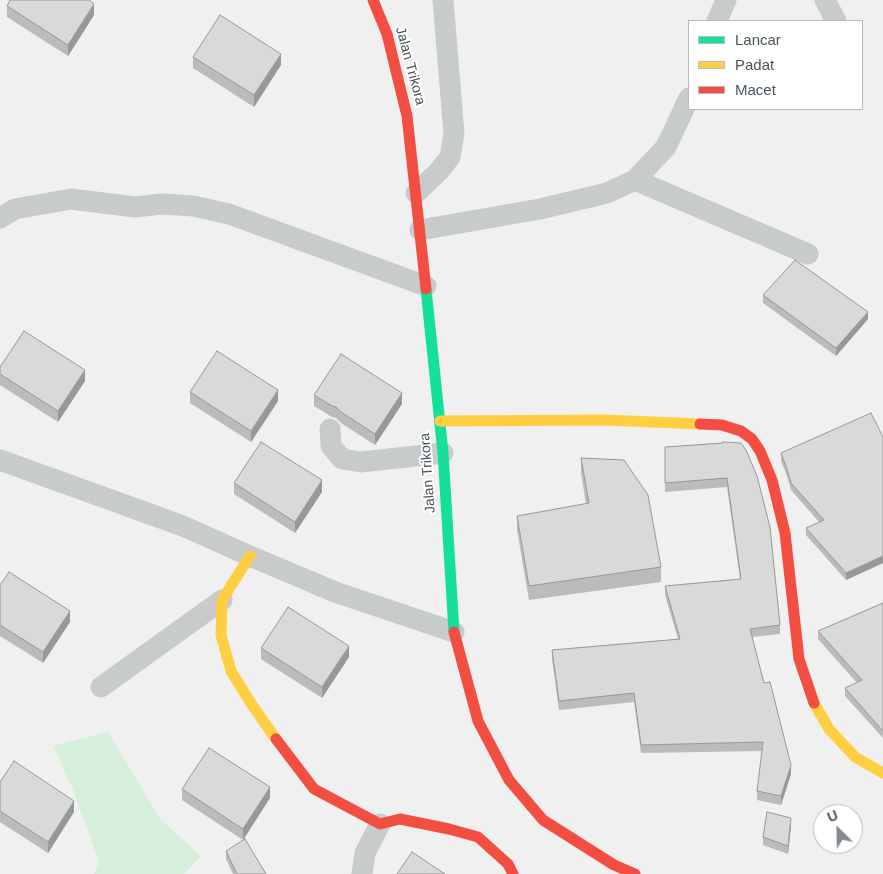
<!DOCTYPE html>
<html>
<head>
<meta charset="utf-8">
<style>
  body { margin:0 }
  #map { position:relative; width:883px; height:874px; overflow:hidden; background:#f1f0f0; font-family:Arial,sans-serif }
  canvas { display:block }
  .legend { position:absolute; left:688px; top:20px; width:175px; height:90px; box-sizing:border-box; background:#fff; border:1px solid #b5bbbe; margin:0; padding:6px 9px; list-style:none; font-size:15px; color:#47555d }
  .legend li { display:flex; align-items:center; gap:10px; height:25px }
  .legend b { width:25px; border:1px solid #b5bbbe }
  .north { position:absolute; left:813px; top:804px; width:50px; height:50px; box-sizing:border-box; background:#fff; border:1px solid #b5bbbe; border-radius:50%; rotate:337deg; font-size:14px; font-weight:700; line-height:20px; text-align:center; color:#47555d }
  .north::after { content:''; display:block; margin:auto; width:18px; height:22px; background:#828b90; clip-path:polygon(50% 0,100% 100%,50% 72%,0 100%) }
</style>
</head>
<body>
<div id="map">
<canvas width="883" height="874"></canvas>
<ul class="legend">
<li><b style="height:6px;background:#16e098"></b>Lancar</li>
<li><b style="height:6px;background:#ffcf43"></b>Padat</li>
<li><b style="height:6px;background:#f24e42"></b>Macet</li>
</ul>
<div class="north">U</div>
</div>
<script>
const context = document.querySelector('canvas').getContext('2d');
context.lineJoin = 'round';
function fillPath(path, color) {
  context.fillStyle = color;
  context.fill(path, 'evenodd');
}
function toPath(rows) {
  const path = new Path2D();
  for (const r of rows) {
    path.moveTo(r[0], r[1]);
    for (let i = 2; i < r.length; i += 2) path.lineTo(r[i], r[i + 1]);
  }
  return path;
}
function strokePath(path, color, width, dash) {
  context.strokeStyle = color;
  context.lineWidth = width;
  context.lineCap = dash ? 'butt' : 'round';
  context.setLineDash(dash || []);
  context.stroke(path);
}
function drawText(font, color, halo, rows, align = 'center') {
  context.font = font + ' Arial,sans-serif';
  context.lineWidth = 4;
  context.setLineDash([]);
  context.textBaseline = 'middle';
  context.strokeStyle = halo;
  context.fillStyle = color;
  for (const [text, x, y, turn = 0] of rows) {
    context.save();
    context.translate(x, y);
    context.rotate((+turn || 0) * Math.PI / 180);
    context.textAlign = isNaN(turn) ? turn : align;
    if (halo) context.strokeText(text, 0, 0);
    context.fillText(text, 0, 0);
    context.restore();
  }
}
const green = toPath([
  [108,732,160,819,201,856,184,874,94,874,99,862,73,790,53,746]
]);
const street = toPath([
  [825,0,836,21],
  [717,21,726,0],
  [635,180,808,254],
  [416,193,439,171,450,157,454,134,443,0],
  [0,218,15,209,71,199,135,207,162,204,193,206,229,214,426,286],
  [420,230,540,209,607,193,635,180,666,147,689,98],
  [330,429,331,446,342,459,361,462,443,453],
  [0,460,183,526,250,556,335,592,454,632],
  [101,687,222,600],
  [362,874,365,853,380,824]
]);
const fast = toPath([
  [426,289,443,453,454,632]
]);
const slow = toPath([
  [440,421,605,420,700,424],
  [250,556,222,600,221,635,231,671,252,705,276,739],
  [814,703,829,729,855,757,883,773]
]);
const jam = toPath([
  [373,0,387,34,407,116,426,289],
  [700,424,722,425,741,431,752,439,760,451,772,480,785,533,799,659,814,703],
  [454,632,478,721,509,780,543,820,614,865,635,874],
  [276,739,314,789,380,824,400,819,449,829,478,837,508,864,513,874]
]);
const wall = toPath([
  [7,6,94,15,68,56,7,17],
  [193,57,281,65,254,107,193,68],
  [763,295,868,319,836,356,763,303],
  [0,367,85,381,58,422,0,385],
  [190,392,278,401,251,442,190,403],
  [314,395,402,404,375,445,341,423,336,418,332,417,314,406],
  [883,437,883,563,846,580,806,535,806,528,819,522,791,490,787,476,781,461,781,453],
  [723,443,780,625,780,634,752,637,764,683,791,774,781,805,757,800,757,791,762,751,641,753,634,702,559,710,552,659,552,650,678,639,665,595,665,586,740,579,727,487,665,492,665,447],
  [581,458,661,567,661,582,529,600,517,530,517,516,586,504,581,473],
  [234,483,322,492,295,533,234,494],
  [0,585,70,622,43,663,0,636],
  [883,603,883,738,845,696,845,688,857,683,818,639,818,631],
  [261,648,349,657,322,698,261,659],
  [0,782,74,812,48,853,0,822],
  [182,789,270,798,243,840,182,800],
  [791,826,788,854,763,845,763,837],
  [226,851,266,874,233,874,226,859]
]);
const shadedWall = toPath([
  [94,4,94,15,68,56,68,45],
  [281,54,281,65,254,107,254,95],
  [868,312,868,319,836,356,836,348],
  [85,370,85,381,58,422,58,411],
  [278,390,278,401,251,442,251,431],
  [402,393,402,404,375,445,375,434],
  [322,480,322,492,295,533,295,522],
  [883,556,883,563,846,580,846,573],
  [70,611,70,622,43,663,43,652],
  [349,646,349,657,322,698,322,687],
  [791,765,791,774,781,805,781,796],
  [270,787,270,798,243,840,243,829],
  [74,801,74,812,48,853,48,842],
  [791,818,791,826,788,854,788,846]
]);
const building = toPath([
  [10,0,89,0,94,4,68,45,7,6,10,0],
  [220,15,281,54,254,95,193,57,220,15],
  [795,260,868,312,836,348,763,295,795,260],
  [24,331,85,370,58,411,0,374,0,367,24,331],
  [217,351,278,390,251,431,190,392,217,351],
  [341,354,402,393,375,434,341,412,336,407,332,406,314,395,341,354],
  [871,413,883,437,883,556,846,573,806,528,824,520,791,483,787,469,781,453,871,413],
  [261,442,322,480,295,522,234,483,261,442],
  [723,442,741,443,746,450,757,476,770,527,780,625,750,629,764,683,770,682,791,765,781,796,757,791,763,742,641,745,634,693,559,701,552,650,680,639,665,586,741,579,727,478,665,483,665,447,723,443,723,442],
  [581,458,624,460,648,495,661,567,529,586,517,516,589,503,581,458],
  [9,572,70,611,43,652,0,625,0,585,9,572],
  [883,603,883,731,845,688,862,680,818,631,883,603],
  [288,607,349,646,322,687,261,648,288,607],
  [209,748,270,787,243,829,182,789,209,748],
  [14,761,74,801,48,842,0,811,0,782,14,761],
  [767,812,791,818,788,846,763,837,767,812],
  [245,839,266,874,237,874,226,851,245,839],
  [412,852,445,874,397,874,412,852]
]);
const streetNames = [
  ["Jalan Trikora",410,66,75],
  ["Jalan Trikora",428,473,-94]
];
fillPath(green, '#d5efdc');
strokePath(street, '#c8cbcc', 21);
strokePath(fast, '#16e098', 11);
strokePath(slow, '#ffcf43', 11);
strokePath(jam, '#f24e42', 11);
fillPath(wall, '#babbbb');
fillPath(shadedWall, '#979898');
fillPath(building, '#d8d9d9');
strokePath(building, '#979898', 1);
drawText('14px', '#47555d', '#fff', streetNames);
</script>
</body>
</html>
